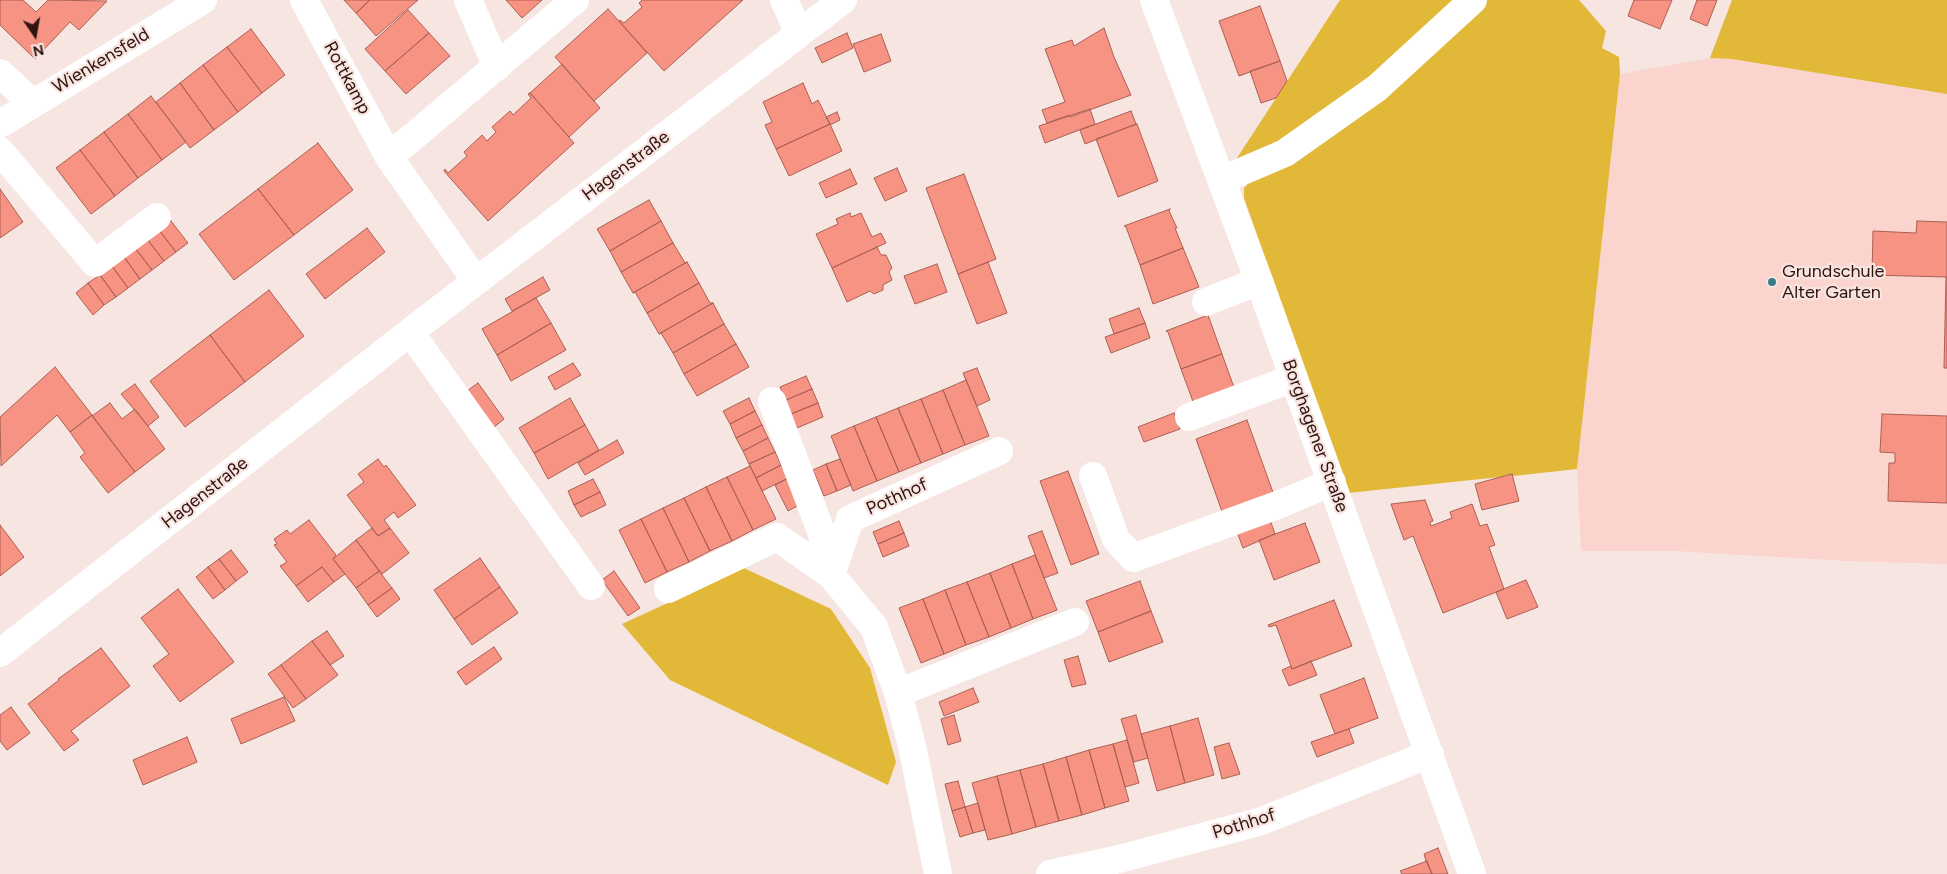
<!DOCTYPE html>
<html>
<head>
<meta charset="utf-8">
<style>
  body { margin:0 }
  #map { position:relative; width:1947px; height:874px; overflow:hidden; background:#f7e5e2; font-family:Figtree,sans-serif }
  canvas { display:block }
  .north { position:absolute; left:10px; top:10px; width:50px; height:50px; -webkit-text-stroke:4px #f7e5e2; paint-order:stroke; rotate:168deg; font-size:14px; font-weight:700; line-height:20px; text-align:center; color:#32140f }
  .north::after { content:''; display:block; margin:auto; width:18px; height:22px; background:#32140f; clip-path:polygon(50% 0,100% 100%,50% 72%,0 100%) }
</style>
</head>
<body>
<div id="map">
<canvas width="1947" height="874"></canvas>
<div class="north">N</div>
</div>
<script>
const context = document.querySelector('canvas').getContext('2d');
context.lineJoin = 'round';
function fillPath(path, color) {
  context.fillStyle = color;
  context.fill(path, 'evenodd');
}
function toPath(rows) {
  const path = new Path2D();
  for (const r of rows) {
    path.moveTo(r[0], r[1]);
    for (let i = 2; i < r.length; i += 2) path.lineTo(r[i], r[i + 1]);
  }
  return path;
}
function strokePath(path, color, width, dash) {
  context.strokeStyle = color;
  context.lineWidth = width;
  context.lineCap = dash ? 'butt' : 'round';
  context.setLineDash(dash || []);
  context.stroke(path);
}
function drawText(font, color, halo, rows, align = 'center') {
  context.font = font + ' Figtree,sans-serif';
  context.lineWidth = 4.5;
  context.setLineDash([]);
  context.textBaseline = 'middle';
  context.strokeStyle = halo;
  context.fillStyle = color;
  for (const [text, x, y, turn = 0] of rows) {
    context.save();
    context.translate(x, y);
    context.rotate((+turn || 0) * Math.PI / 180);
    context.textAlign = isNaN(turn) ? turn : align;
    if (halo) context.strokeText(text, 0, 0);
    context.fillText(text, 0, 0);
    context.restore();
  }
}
const built = toPath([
  [1711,58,1732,59,1947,94,1947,564,1847,561,1675,551,1581,551,1577,469,1620,74]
]);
const green = toPath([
  [1340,0,1579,0,1606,31,1602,48,1619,57,1620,74,1577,469,1513,476,1512,474,1500,477,1348,493,1244,198,1244,188,1247,185,1237,158],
  [1732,0,1947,0,1947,94,1732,59,1710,58],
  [744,568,831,609,870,668,896,762,888,785,670,680,622,624]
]);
const building = toPath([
  [0,0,23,0,36,12,48,0,107,1,79,30,70,22,35,59,0,25,0,0],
  [344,0,370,0,356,13,344,0],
  [370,0,418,0,376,36,356,13,370,0],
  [506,0,542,0,522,18,506,0],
  [642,0,743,0,664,71,619,21,620,20,624,23,642,7,639,3,642,0],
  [1634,0,1672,0,1660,29,1628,16,1634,0],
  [1697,0,1717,0,1707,26,1690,19,1697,0],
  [1260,6,1280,61,1239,76,1219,21,1260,6],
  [608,9,647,53,594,101,555,57,608,9],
  [408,10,429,33,385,71,365,49,408,10],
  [1104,28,1114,57,1131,95,1070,117,1069,115,1047,123,1042,110,1065,102,1045,49,1072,40,1074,46,1104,28],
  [251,29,285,75,262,93,227,47,251,29],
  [429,33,450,56,406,94,385,71,429,33],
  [847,33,853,48,822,63,815,48,847,33],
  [881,34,891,61,864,72,853,44,881,34],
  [227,47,262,93,238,112,203,65,227,47],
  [1280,61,1287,81,1276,98,1261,103,1250,71,1280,61],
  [562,64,600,108,569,137,530,93,562,64],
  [203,65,238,112,214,130,180,83,203,65],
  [180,83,214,130,190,148,156,102,180,83],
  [803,83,812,104,818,100,830,124,776,149,765,125,772,122,763,102,803,83],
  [530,93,574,143,488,221,444,171,445,169,448,173,467,156,464,152,482,135,487,141,496,132,492,127,510,111,513,115,531,98,528,94,530,93],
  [151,96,186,142,162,160,128,114,151,96],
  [1090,109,1095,124,1045,143,1039,126,1090,109],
  [1131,111,1136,124,1085,144,1080,130,1131,111],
  [837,112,840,120,830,125,826,117,837,112],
  [128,114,162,160,138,178,104,132,128,114],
  [830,124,842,151,789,176,776,149,830,124],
  [1137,124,1158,181,1118,197,1096,139,1137,124],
  [104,132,138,178,115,196,80,150,104,132],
  [318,143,353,190,294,235,258,189,318,143],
  [80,150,115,196,91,214,56,168,80,150],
  [897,168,907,191,885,201,874,178,897,168],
  [850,169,857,184,826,198,819,183,850,169],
  [964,174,996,259,958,274,926,188,964,174],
  [0,189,23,222,0,238,0,189],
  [258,189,294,235,234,280,199,234,258,189],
  [649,200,661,221,610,251,597,229,649,200],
  [1170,209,1169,211,1177,228,1175,228,1183,248,1140,265,1126,227,1124,226,1170,209],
  [850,213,851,217,861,213,872,237,881,233,886,243,832,268,816,234,838,224,836,219,850,213],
  [171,221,188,243,176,252,159,230,171,221],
  [661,221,673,243,621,272,610,251,661,221],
  [1917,221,1947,222,1947,368,1944,368,1946,277,1872,275,1873,231,1916,233,1917,221],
  [367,228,385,252,325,299,306,274,367,228],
  [159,230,176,252,164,261,147,239,159,230],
  [147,239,164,261,152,270,135,248,147,239],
  [673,243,685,263,687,262,633,293,621,272,673,243],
  [877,247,881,255,886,255,892,268,889,272,892,280,883,285,883,290,874,294,870,291,847,302,832,268,877,247],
  [135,248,152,270,140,279,124,257,135,248],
  [1183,248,1199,287,1153,304,1140,265,1183,248],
  [124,257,140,279,128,288,112,266,124,257],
  [687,262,699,283,647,313,635,292,633,293,687,262],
  [988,262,1007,313,977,324,958,274,988,262],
  [937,264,947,292,915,304,904,276,937,264],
  [112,266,128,288,116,297,100,275,112,266],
  [100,275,116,297,104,305,88,283,100,275],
  [543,277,550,290,512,311,505,299,543,277],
  [88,283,104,305,93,315,76,293,88,283],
  [699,283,710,303,713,303,659,334,647,313,699,283],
  [269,290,304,336,245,382,210,335,269,290],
  [536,298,551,323,497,355,482,329,536,298],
  [713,303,724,324,673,353,661,333,659,334,713,303],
  [1139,308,1145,323,1114,334,1109,319,1139,308],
  [1208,315,1222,354,1181,369,1168,332,1166,331,1208,315],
  [551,323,566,350,511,381,497,355,551,323],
  [1145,323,1150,338,1111,353,1105,337,1145,323],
  [724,324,736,344,684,374,673,353,724,324],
  [210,335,245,382,185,427,150,381,210,335],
  [736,344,749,367,697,396,684,374,736,344],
  [1222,354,1236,393,1195,407,1181,369,1222,354],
  [573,363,581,375,555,390,548,377,573,363],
  [55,367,92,415,70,432,57,415,1,466,0,417,55,367],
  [977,368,990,400,977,406,963,373,977,368],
  [806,376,812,389,786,400,780,387,806,376],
  [966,380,989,436,965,445,943,390,966,380],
  [478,383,504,419,493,428,467,391,478,383],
  [135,384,159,417,148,426,121,394,135,384],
  [812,389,818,403,791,414,786,400,812,389],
  [943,390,965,445,943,454,921,399,943,390],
  [570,398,585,425,534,453,519,428,570,398],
  [749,398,755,411,730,424,723,411,749,398],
  [921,399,943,454,921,463,898,408,921,399],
  [110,403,122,419,135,409,165,449,135,472,92,416,110,403],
  [818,403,823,417,797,428,791,414,818,403],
  [898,408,921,463,899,472,876,417,898,408],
  [755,411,762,425,736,438,730,424,755,411],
  [1174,413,1180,429,1144,442,1138,427,1174,413],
  [1882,414,1947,416,1947,503,1888,501,1889,463,1895,463,1895,453,1880,452,1882,414],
  [92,415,135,472,108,493,80,457,85,453,70,432,92,415],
  [876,417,899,472,877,481,854,426,876,417],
  [1247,420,1275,498,1224,517,1196,439,1247,420],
  [585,425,599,450,548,479,534,453,585,425],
  [762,425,768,438,743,451,736,438,762,425],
  [854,426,877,481,853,491,831,436,854,426],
  [768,438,775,452,749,464,743,451,768,438],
  [617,440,624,453,585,475,578,463,617,440],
  [775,452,781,465,756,478,749,464,775,452],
  [378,459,384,467,386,465,416,505,398,518,394,512,384,520,390,528,378,536,347,495,364,482,358,474,378,459],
  [840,459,851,485,837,491,826,464,840,459],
  [826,464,837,491,824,496,813,470,826,464],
  [781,465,788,478,762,491,756,478,781,465],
  [750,466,776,519,753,530,727,477,750,466],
  [1068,471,1099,554,1071,565,1040,481,1068,471],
  [1512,474,1519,501,1482,510,1475,484,1512,474],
  [727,477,753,530,732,541,706,487,727,477],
  [789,478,801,504,788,511,775,485,789,478],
  [593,479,600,492,574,505,568,491,593,479],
  [706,487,732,541,710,551,684,498,706,487],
  [600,492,606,505,581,517,574,505,600,492],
  [684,498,710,551,689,562,663,508,684,498],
  [1425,500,1433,521,1430,522,1431,526,1452,518,1450,512,1472,504,1480,526,1487,524,1495,545,1489,547,1504,589,1443,613,1413,536,1404,540,1391,504,1425,500],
  [663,508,689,562,667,572,641,519,663,508],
  [1269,517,1275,534,1243,548,1236,529,1269,517],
  [641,519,667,572,645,583,619,530,641,519],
  [309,520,336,555,333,559,345,574,334,582,322,567,296,586,280,566,287,562,274,545,277,544,274,539,287,530,290,534,309,520],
  [899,521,904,533,878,544,873,532,899,521],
  [1305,523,1320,562,1274,580,1259,540,1305,523],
  [0,525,24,557,0,576,0,525],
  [372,528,378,536,390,528,409,553,382,574,356,540,372,528],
  [1042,531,1058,573,1044,578,1028,536,1042,531],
  [904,533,909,546,883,557,878,544,904,533],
  [356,540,379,571,356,588,333,559,356,540],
  [231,550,248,572,236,581,219,559,231,550],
  [1035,555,1057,610,1033,619,1012,564,1035,555],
  [480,558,500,587,454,619,434,590,480,558],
  [219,559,236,581,225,590,208,567,219,559],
  [1012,564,1033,619,1011,628,990,573,1012,564],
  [208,567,225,590,213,599,196,577,208,567],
  [322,567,334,582,308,602,296,586,322,567],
  [379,571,392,588,368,605,356,588,379,571],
  [614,571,640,608,628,616,602,580,614,571],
  [990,573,1011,628,989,637,967,582,990,573],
  [1526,580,1538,607,1507,619,1496,592,1526,580],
  [1140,581,1151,611,1098,632,1086,601,1140,581],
  [967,582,989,637,966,645,945,590,967,582],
  [500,587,518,613,472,645,454,619,500,587],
  [392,588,400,599,377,617,368,605,392,588],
  [178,589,234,662,180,702,153,666,169,654,141,618,178,589],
  [945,590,966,645,944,654,923,599,945,590],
  [923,599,944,654,921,663,899,608,923,599],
  [1334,600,1352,646,1292,669,1276,625,1269,627,1268,625,1334,600],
  [1151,611,1163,642,1109,662,1098,632,1151,611],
  [327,631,344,656,330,665,312,641,327,631],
  [312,641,338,675,306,699,281,665,312,641],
  [494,647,502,659,466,685,457,672,494,647],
  [101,648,130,686,71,731,79,740,64,751,28,704,59,680,58,679,101,648],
  [1078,656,1086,684,1072,687,1064,660,1078,656],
  [1311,661,1317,675,1289,686,1282,670,1291,666,1292,669,1311,661],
  [281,665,306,699,293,708,268,674,281,665],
  [1364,678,1378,718,1335,734,1320,695,1364,678],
  [973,688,979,702,944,716,939,702,973,688],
  [284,697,295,721,241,744,231,719,284,697],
  [11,707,30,733,7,750,0,741,0,715,11,707],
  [954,715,961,741,948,745,941,719,954,715],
  [1136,715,1148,758,1134,762,1121,719,1136,715],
  [1198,718,1214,775,1185,783,1170,726,1198,718],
  [1170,726,1185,783,1157,791,1141,734,1170,726],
  [1349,729,1354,743,1317,757,1311,742,1349,729],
  [187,737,197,762,143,785,133,760,187,737],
  [1127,740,1139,783,1125,787,1113,744,1127,740],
  [1229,743,1240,774,1222,779,1214,747,1229,743],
  [1113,744,1129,801,1105,808,1089,750,1113,744],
  [1089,750,1105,808,1082,815,1066,757,1089,750],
  [1066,757,1082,815,1059,821,1043,764,1066,757],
  [1043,764,1059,821,1036,827,1020,770,1043,764],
  [1020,770,1036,827,1012,834,997,776,1020,770],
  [997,776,1012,834,988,840,972,783,997,776],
  [958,781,965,807,952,811,945,784,958,781],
  [978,803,985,830,973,833,965,807,978,803],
  [965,807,973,833,960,837,952,811,965,807],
  [1438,848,1448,874,1432,874,1426,861,1424,854,1438,848],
  [1427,861,1432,874,1402,874,1400,871,1427,861]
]);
const minor = toPath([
  [304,0,389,157,476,281],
  [468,0,497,67],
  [784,0,799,33],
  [1154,0,1259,281,1472,874],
  [0,73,32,103],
  [0,124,203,0],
  [0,151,95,263,157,217],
  [389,157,575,0],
  [1222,180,1285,153,1377,88,1473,0],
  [1206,302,1259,281],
  [410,332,591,586],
  [772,401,821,531,831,575],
  [1189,417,1294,378],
  [1093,476,1116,539,1133,558,1283,503,1332,482],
  [831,575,850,519,999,451],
  [668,589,777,537,831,575,874,627,898,693,912,746,938,874],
  [0,653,410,332,843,0],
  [898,693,1075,622],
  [1050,874,1115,860,1259,822,1430,754]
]);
const markers = [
  [1772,282,5,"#367d88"]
];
const streetNames = [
  ["Wienkensfeld",101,61,-31],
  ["Rottkamp",347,78,62],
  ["Hagenstraße",626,166,-37],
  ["Borghagener Straße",1315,436,70],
  ["Hagenstraße",205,493,-38],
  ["Pothhof",897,497,-24],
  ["Pothhof",1244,824,-17]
];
const poiNames = [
  ["Grundschule",1782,272],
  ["Alter Garten",1782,293]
];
fillPath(built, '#fad4cd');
fillPath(green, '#e1b837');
fillPath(building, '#f69383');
strokePath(building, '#ab5f53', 1);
strokePath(minor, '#fff', 28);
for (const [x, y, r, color] of markers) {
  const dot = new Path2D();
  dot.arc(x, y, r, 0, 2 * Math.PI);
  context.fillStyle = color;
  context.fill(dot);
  strokePath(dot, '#f7e5e2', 2);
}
drawText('18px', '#32140f', '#f7e5e2', streetNames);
drawText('18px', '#32140f', '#f7e5e2', poiNames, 'left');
</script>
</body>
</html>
